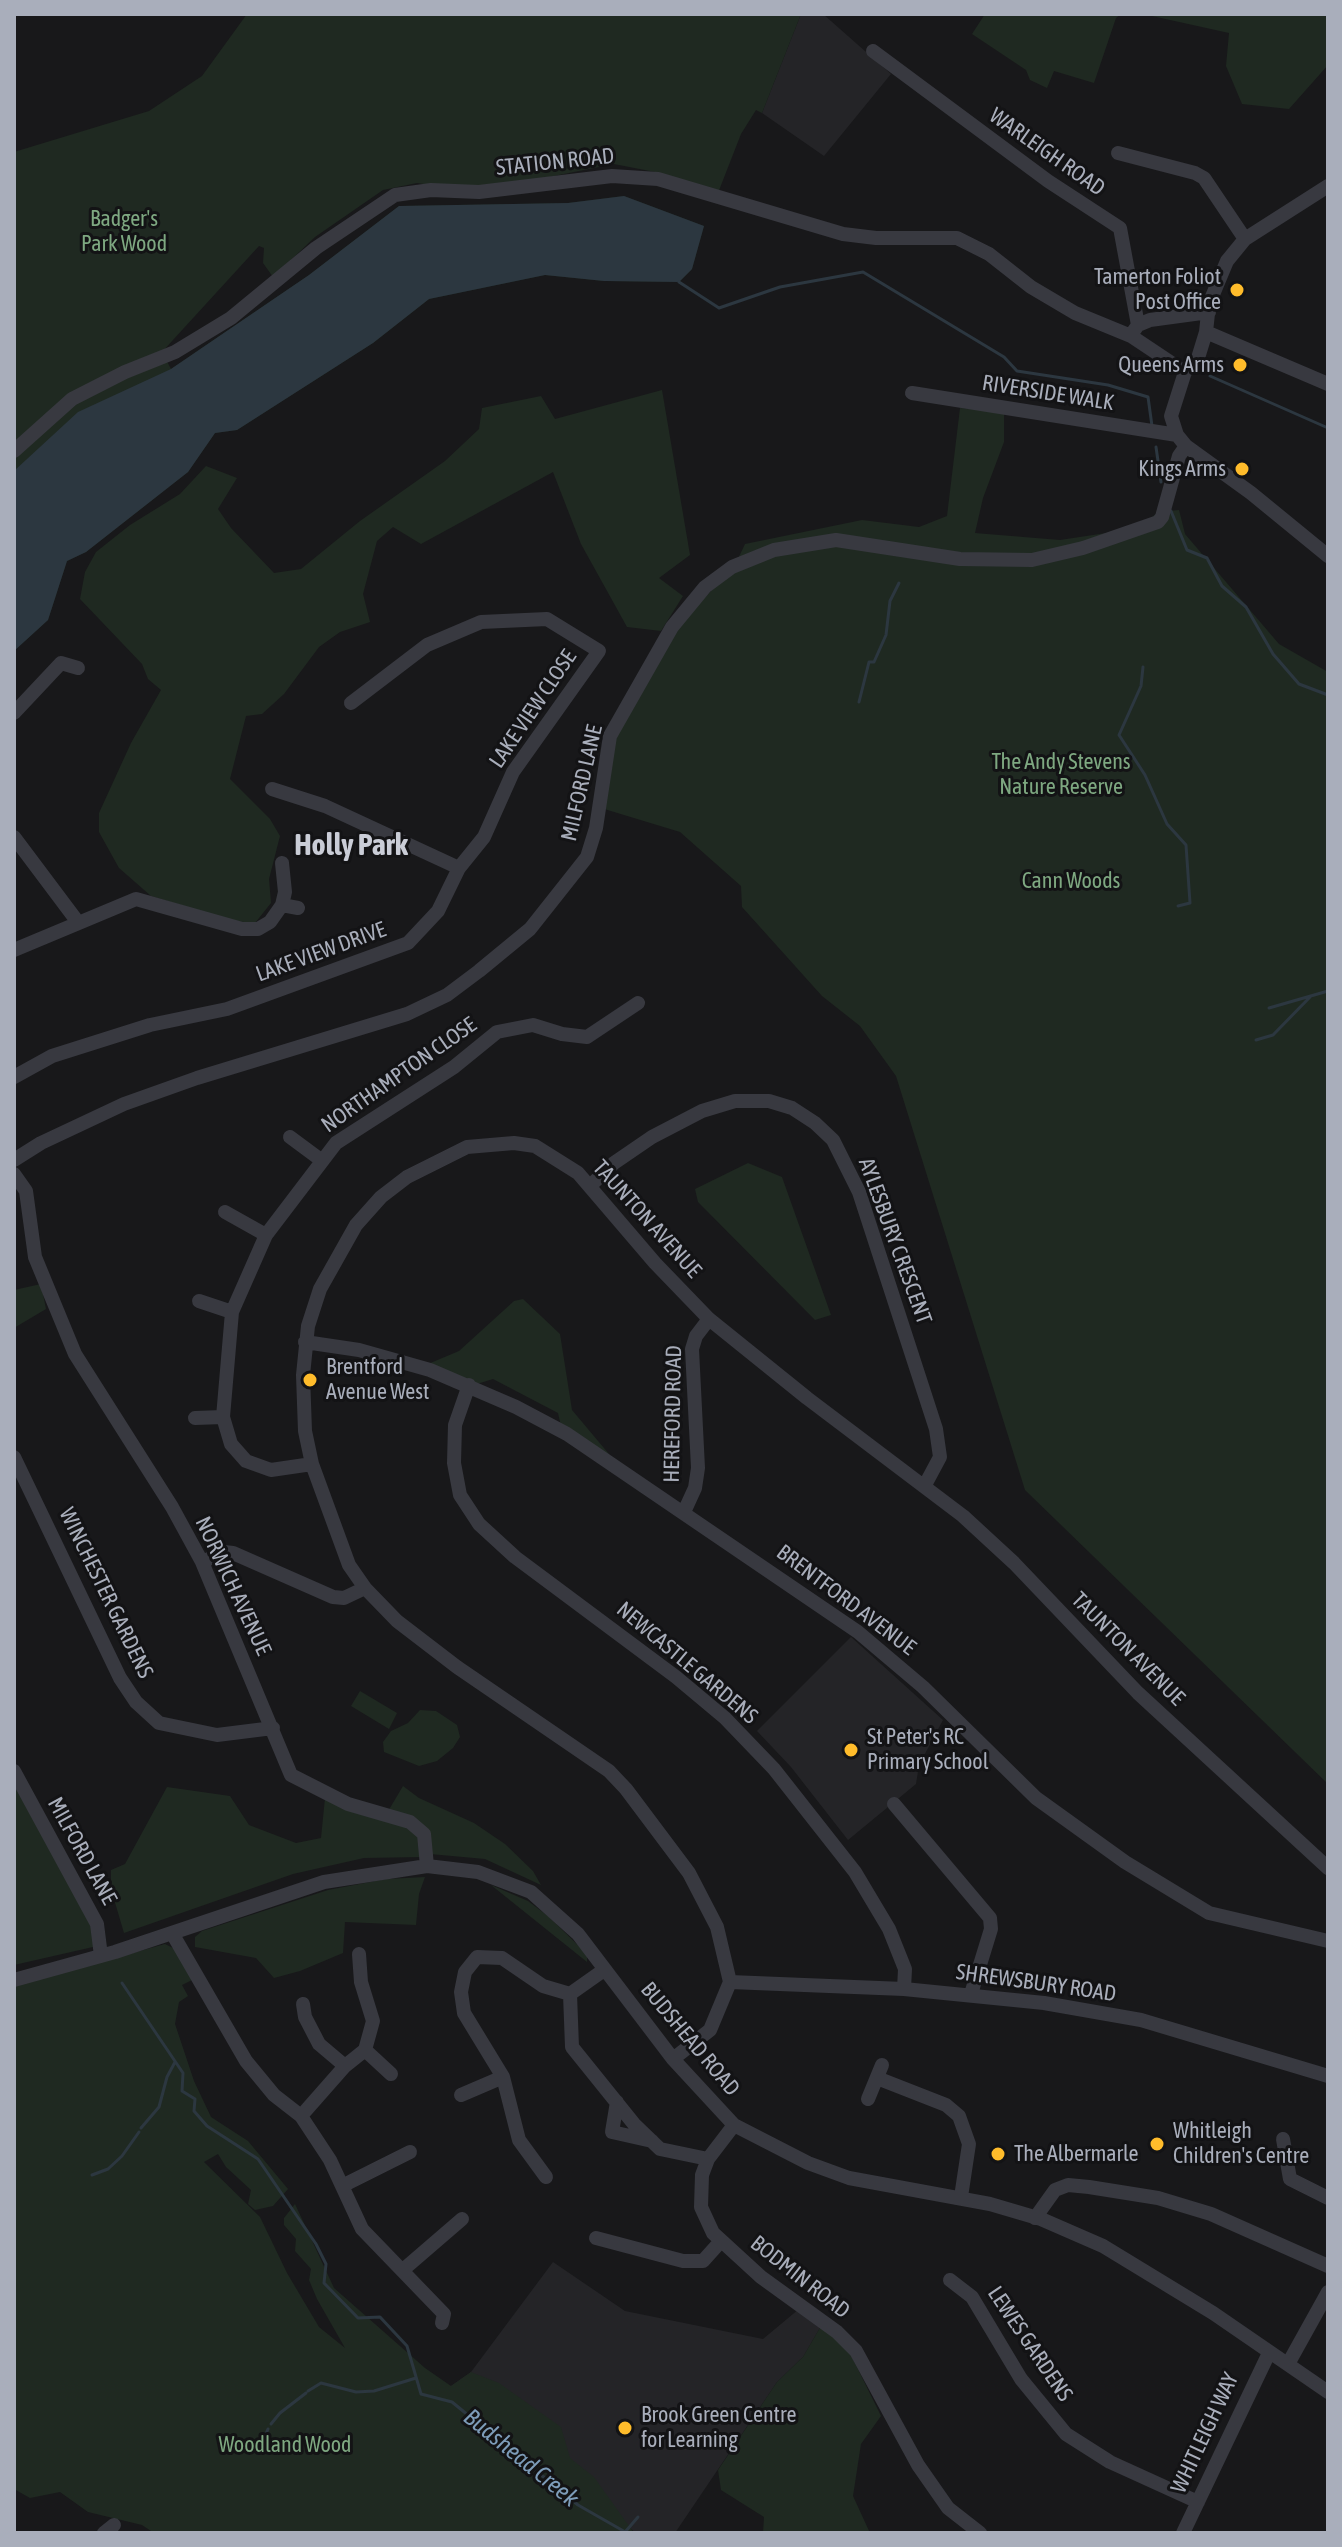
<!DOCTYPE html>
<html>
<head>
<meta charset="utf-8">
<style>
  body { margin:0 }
  #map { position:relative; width:1342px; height:2547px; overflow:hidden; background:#18181a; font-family:"Asap Condensed",sans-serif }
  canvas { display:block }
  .frame { position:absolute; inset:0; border:16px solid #a9aebb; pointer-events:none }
</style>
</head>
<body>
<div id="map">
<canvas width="1342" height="2547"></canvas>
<div class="frame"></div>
</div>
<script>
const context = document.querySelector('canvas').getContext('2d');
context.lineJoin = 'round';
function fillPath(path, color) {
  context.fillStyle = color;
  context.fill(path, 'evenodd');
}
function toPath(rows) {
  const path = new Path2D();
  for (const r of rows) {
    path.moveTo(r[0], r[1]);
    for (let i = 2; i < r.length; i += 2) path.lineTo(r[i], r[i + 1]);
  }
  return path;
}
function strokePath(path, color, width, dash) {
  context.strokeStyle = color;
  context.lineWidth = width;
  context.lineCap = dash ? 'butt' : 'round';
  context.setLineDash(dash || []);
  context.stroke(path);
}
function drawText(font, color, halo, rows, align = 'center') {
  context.font = font + ' "Asap Condensed",sans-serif';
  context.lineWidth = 6;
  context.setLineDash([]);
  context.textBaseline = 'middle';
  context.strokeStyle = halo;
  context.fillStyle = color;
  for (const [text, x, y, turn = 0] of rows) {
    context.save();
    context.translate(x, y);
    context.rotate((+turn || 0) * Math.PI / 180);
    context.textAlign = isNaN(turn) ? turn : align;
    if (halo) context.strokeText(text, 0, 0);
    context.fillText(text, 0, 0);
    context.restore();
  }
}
const built = toPath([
  [801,14,823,14,891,74,824,156,762,113],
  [851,1637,943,1720,919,1765,916,1784,848,1840,791,1767,757,1731],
  [553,2262,625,2311,763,2339,799,2309,821,2326,803,2357,777,2382,675,2533,636,2533,451,2386,471,2372]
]);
const green = toPath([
  [247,14,801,14,762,113,756,110,741,134,718,193,655,172,614,164,529,181,451,188,417,183,383,190,315,237,273,277,263,263,264,248,259,246,162,352,171,369,309,275,399,206,568,203,624,196,704,226,692,269,679,282,604,281,545,275,429,299,373,343,237,430,215,433,188,472,86,552,67,561,48,620,14,651,14,152,149,111,202,76],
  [985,14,1121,14,1116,18,1094,83,1054,71,1047,88,1030,80,1026,70,972,34],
  [1143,14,1328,14,1328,65,1289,109,1242,104,1226,66,1229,33],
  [662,390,690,555,659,578,683,596,661,631,627,627,581,544,553,472,421,544,393,527,377,541,363,594,370,622,340,632,319,647,284,694,262,714,246,716,230,779,270,819,280,836,269,879,271,903,255,923,233,921,151,896,119,868,99,832,99,813,131,743,161,690,148,679,142,664,80,599,85,572,96,552,130,525,180,494,206,466,237,478,218,509,231,528,274,573,301,569,360,521,445,461,479,429,482,408,541,396,555,419],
  [960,408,1004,411,1004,442,983,498,975,533,1060,540,1139,528,1158,512,1179,510,1185,534,1279,644,1328,672,1328,1784,1025,1490,896,1076,860,1026,822,996,742,907,741,886,680,832,601,808,613,736,664,640,734,567,745,544,862,520,919,527,947,516],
  [748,1163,782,1177,831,1315,815,1320,698,1202,695,1189],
  [41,1284,46,1309,14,1328,14,1290],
  [523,1299,560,1334,572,1410,614,1460,561,1426,558,1413,493,1379,477,1384,428,1364,459,1351,514,1301],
  [360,1691,397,1713,389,1729,351,1706],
  [420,1710,436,1711,457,1725,460,1737,453,1748,437,1761,419,1766,384,1752,383,1742,391,1731,408,1723],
  [14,1776,95,1934,93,1947,14,1965],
  [403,1786,419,1798,474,1823,505,1844,533,1871,541,1885,485,1859,430,1854,427,1832,387,1813],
  [167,1787,230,1796,249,1825,296,1843,321,1838,325,1798,409,1825,421,1835,423,1857,364,1858,293,1874,124,1933,111,1889,111,1870,125,1864],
  [425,1877,419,1894,416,1925,345,1922,343,1953,300,1971,274,1978,256,1958,195,1947,195,1937,202,1931,328,1890,386,1879],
  [491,1885,528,1901,548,1916,587,1954,587,1962],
  [165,1944,177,1950,194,1979,182,1985,188,1996,179,2002,175,2024,194,2081,211,2117,248,2141,288,2189,273,2206,255,2210,248,2204,251,2190,226,2167,218,2154,204,2162,260,2217,287,2273,319,2327,345,2348,317,2299,309,2280,311,2269,295,2251,296,2239,284,2225,284,2218,295,2204,334,2288,425,2368,451,2386,471,2372,499,2383,561,2427,570,2458,594,2477,634,2533,154,2533,142,2525,88,2512,60,2492,30,2498,14,2489,14,1986],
  [821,2326,850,2353,881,2416,861,2444,853,2496,870,2533,763,2533,764,2517,721,2490,718,2470,777,2382,803,2357]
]);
const water = toPath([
  [624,196,704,226,692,269,679,282,604,281,545,275,429,299,373,343,237,430,215,433,188,472,86,552,67,561,48,620,14,651,14,471,78,412,171,369,309,275,399,206,568,203]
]);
const stream = toPath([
  [679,282,719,308,780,287,863,272,1004,357,1017,371,1108,385,1148,397,1152,426],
  [1210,376,1328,428],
  [1156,447,1161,482],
  [1171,511,1187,550,1207,558,1222,586,1246,607,1273,654,1299,684,1328,695],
  [1143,667,1141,686,1119,735,1145,775,1167,824,1186,845,1190,903,1178,906],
  [859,702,869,662,874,662,886,635,890,601,899,583],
  [1269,1008,1328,991],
  [1256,1040,1273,1035,1311,996],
  [122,1983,183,2073,182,2091,195,2099,194,2111,207,2126,258,2159,316,2244,326,2264,324,2283,358,2318,380,2317,407,2346,421,2394,452,2402,578,2505,627,2533],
  [141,2128,159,2107,167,2077,175,2062],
  [92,2175,108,2169,122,2156,139,2132],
  [308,2391,321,2383,356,2392,374,2391,416,2378],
  [271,2424,280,2413,306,2393],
  [258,2453,268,2429],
  [626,2531,638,2517]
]);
const minor = toPath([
  [873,51,1048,181,1120,228,1138,325],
  [1118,153,1195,173,1204,178,1245,239],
  [1328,186,1245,239,1227,261,1209,304,1206,332,1198,358,1185,372,1171,416,1177,435,1186,446,1251,493,1328,556],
  [1133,332,1138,325,1150,320,1209,312],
  [1206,332,1328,384],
  [912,393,1177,435],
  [14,451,72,399,125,372,175,352,231,318,316,248,395,195,431,190,479,192,612,176,658,179,843,234,876,238,957,238,989,254,1031,287,1075,313,1131,336,1185,372],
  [14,713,61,663,78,668],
  [272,789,325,806,459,868],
  [14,837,77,921],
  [282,863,285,892,282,905],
  [14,950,136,899,242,929,258,929,270,922,282,905,298,908],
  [14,1077,52,1056,150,1025,227,1009,408,943,438,911,459,868,484,837,513,772,599,651,547,619,481,622,427,645,351,703],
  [290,1137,321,1160],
  [14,1160,41,1143,124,1104,197,1078,407,1014,447,995,479,971,530,929,587,857,596,828,610,736,672,627,705,587,732,567,774,550,836,540,960,559,1032,560,1083,548,1158,522,1162,517,1179,456,1186,446],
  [14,1174,26,1191,35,1257,75,1354,172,1507,202,1562,291,1775,348,1804,410,1822,424,1834,427,1866],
  [591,1185,614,1163,652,1137,702,1111,735,1101,769,1101,792,1108,815,1123,833,1140,859,1192,936,1429,940,1457,925,1485],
  [225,1212,266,1235],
  [199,1301,232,1312],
  [305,1342,359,1350,430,1370,516,1407,567,1434,858,1632,923,1687,1036,1798,1125,1862,1209,1913,1328,1941],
  [469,1385,455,1425,454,1463,460,1495,479,1524,515,1557,676,1677,725,1718,774,1769,855,1872,889,1929,905,1969,904,1989],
  [195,1418,223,1417],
  [14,1457,120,1678,136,1702,159,1723,217,1735,273,1728],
  [312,1464,271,1470,246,1461,231,1444,223,1417,232,1312,266,1235,336,1143,454,1067,497,1032,533,1025,562,1034,587,1037,638,1003],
  [684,1512,695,1488,698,1468,692,1349,696,1336,709,1319],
  [202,1562,224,1552,233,1553,333,1597,344,1598,365,1588],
  [14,1771,97,1924,101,1956],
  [894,1804,990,1918,991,1929,971,1994],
  [172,1933,246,2061,274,2095,301,2116,330,2160,362,2229,444,2314,442,2323],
  [14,1980,115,1952,324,1882,427,1866,478,1872,531,1892,578,1934,673,2059,734,2125,808,2163,849,2178,990,2204,1041,2219,1103,2246,1213,2313,1328,2392],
  [730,1982,904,1989,1044,2003,1141,2020,1328,2076],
  [570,1994,572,2047,634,2124,660,2149,708,2159],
  [570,1994,604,1970],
  [303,2004,305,2017,319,2044,345,2066],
  [365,2050,391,2074],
  [673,2059,710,2030,730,1982,717,1927,689,1873,626,1789,609,1771,457,1667,397,1621,365,1588,349,1565,312,1464,305,1431,303,1375,308,1326,320,1289,356,1225,381,1197,407,1177,467,1147,514,1143,535,1146,578,1173,655,1263,709,1319,807,1398,963,1516,1014,1563,1138,1693,1328,1868],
  [877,2078,946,2105,959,2116,969,2144,961,2197],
  [461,2095,503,2077],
  [868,2099,882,2065],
  [617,2102,612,2132,652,2141],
  [301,2116,345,2066,365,2050,373,2021,361,1982,359,1954],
  [734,2125,708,2159,702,2175,701,2207,713,2233,761,2277,837,2332,856,2351,918,2465,948,2508,980,2533],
  [1283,2139,1290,2179,1328,2198],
  [546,2177,519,2140,503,2077,464,2013,461,1992,465,1972,477,1957,502,1958,543,1986,570,1994],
  [342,2186,410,2152],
  [1035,2218,1055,2190,1068,2185,1089,2187,1158,2198,1211,2214,1328,2266],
  [596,2238,683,2261,703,2261,721,2241],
  [404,2269,462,2219],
  [950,2280,972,2297,1021,2379,1066,2434,1110,2462,1198,2502],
  [1288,2364,1328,2292],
  [104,2533,114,2525],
  [1183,2533,1269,2353]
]);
const markers = [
  [1237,290,8,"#ffbc2b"],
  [1240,365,8,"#ffbc2b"],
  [1242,469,8,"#ffbc2b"],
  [310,1380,8,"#ffbc2b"],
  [851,1750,8,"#ffbc2b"],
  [1157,2144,8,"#ffbc2b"],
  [998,2154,8,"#ffbc2b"],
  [625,2428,8,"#ffbc2b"]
];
const streetNames = [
  ["WARLEIGH ROAD",1047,152,35],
  ["STATION ROAD",555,162,-6],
  ["RIVERSIDE WALK",1048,393,9],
  ["LAKE VIEW CLOSE",533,709,-56],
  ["MILFORD LANE",582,783,-77],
  ["LAKE VIEW DRIVE",321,952,-20],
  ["NORTHAMPTON CLOSE",399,1075,-35],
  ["TAUNTON AVENUE",647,1219,48],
  ["AYLESBURY CRESCENT",895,1241,70],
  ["HEREFORD ROAD",673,1414,-89],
  ["NORWICH AVENUE",233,1586,65],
  ["WINCHESTER GARDENS",106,1593,64],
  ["BRENTFORD AVENUE",846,1600,37],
  ["TAUNTON AVENUE",1128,1649,45],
  ["NEWCASTLE GARDENS",687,1663,40],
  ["MILFORD LANE",82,1851,61],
  ["SHREWSBURY ROAD",1036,1983,8],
  ["BUDSHEAD ROAD",690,2039,50],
  ["BODMIN ROAD",800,2277,38],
  ["LEWES GARDENS",1030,2344,56],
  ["WHITLEIGH WAY",1205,2433,-65]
];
const parkNames = [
  ["Badger's",124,219],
  ["Park Wood",124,244],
  ["The Andy Stevens",1061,762],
  ["Nature Reserve",1061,787],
  ["Cann Woods",1071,881],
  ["Woodland Wood",285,2445]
];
const poiNames = [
  ["Tamerton Foliot",1221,277,"right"],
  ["Post Office",1221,302,"right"],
  ["Queens Arms",1224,365,"right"],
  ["Kings Arms",1226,469,"right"],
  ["Brentford",326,1367],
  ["Avenue West",326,1392],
  ["St Peter's RC",867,1737],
  ["Primary School",867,1762],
  ["Whitleigh",1173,2131],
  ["Children's Centre",1173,2156],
  ["The Albermarle",1014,2154],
  ["Brook Green Centre",641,2415],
  ["for Learning",641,2440]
];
const waterNames = [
  ["Budshead Creek",521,2458,39]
];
const districtNames = [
  ["Holly Park",351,846]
];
fillPath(built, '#242427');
fillPath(green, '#1f2921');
fillPath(water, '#2c3740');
strokePath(stream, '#2c3740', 3);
strokePath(minor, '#383940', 14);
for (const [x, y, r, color] of markers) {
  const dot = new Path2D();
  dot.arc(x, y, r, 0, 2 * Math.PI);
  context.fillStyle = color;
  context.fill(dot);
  strokePath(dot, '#131315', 3);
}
drawText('22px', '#a9aebb', '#131315', streetNames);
drawText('22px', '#7ea881', '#131315', parkNames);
drawText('22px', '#a9aebb', '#131315', poiNames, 'left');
drawText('italic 24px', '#7d9cb9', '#131315', waterNames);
drawText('bold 30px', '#cacdd7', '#131315', districtNames);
</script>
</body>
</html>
